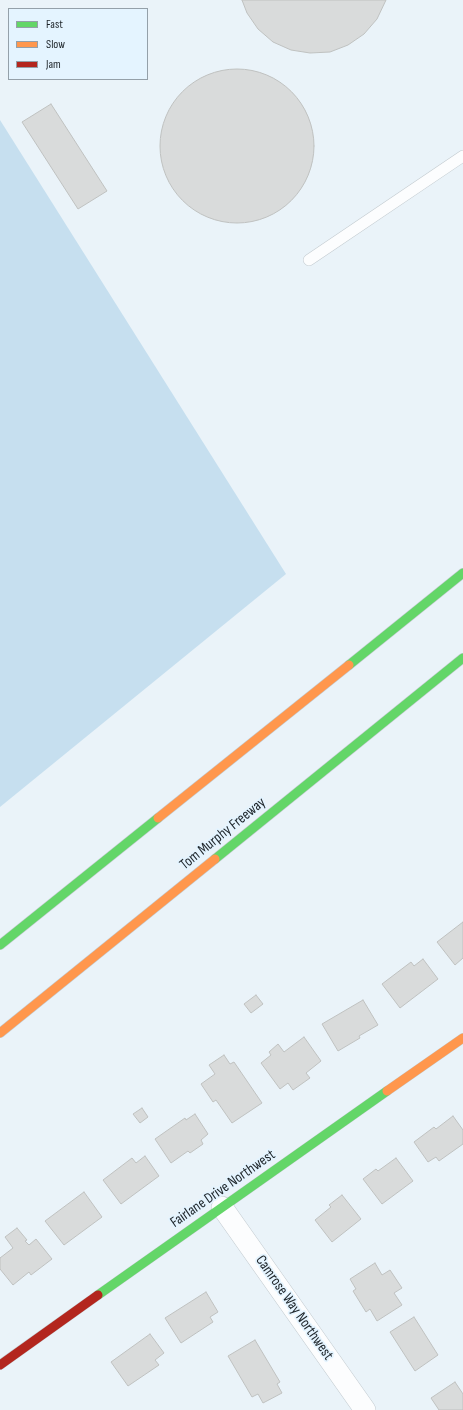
<!DOCTYPE html>
<html>
<head>
<meta charset="utf-8">
<style>
  body { margin:0 }
  #map { position:relative; width:463px; height:1410px; overflow:hidden; background:#eaf3f9; font-family:"Sofia Sans Condensed",sans-serif }
  canvas { display:block }
  .legend { position:absolute; left:8px; top:8px; width:140px; height:72px; box-sizing:border-box; background:#e4f4ff; border:1px solid #94a0a9; margin:0; padding:5px 7px; list-style:none; font-size:12px; color:#1c2328 }
  .legend li { display:flex; align-items:center; gap:8px; height:20px }
  .legend b { width:20px; border:1px solid #94a0a9 }
</style>
</head>
<body>
<div id="map">
<canvas width="463" height="1410"></canvas>
<ul class="legend">
<li><b style="height:5px;background:#63d668"></b>Fast</li>
<li><b style="height:5px;background:#ff974d"></b>Slow</li>
<li><b style="height:5px;background:#b3261e"></b>Jam</li>
</ul>
</div>
<script>
const context = document.querySelector('canvas').getContext('2d');
context.lineJoin = 'round';
function fillPath(path, color) {
  context.fillStyle = color;
  context.fill(path, 'evenodd');
}
function toPath(rows) {
  const path = new Path2D();
  for (const r of rows) {
    if (r.length === 3) {
      path.moveTo(r[0] + r[2], r[1]);
      path.arc(r[0], r[1], r[2], 0, 2 * Math.PI);
      continue;
    }
    path.moveTo(r[0], r[1]);
    for (let i = 2; i < r.length; i += 2) path.lineTo(r[i], r[i + 1]);
  }
  return path;
}
function strokePath(path, color, width, dash) {
  context.strokeStyle = color;
  context.lineWidth = width;
  context.lineCap = dash ? 'butt' : 'round';
  context.setLineDash(dash || []);
  context.stroke(path);
}
function drawText(font, color, halo, rows, align = 'center') {
  context.font = font + ' "Sofia Sans Condensed",sans-serif';
  context.lineWidth = 3.5;
  context.setLineDash([]);
  context.textBaseline = 'middle';
  context.strokeStyle = halo;
  context.fillStyle = color;
  for (const [text, x, y, turn = 0] of rows) {
    context.save();
    context.translate(x, y);
    context.rotate((+turn || 0) * Math.PI / 180);
    context.textAlign = isNaN(turn) ? turn : align;
    if (halo) context.strokeText(text, 0, 0);
    context.fillText(text, 0, 0);
    context.restore();
  }
}
const green = toPath([
  [0,120,286,574,0,807]
]);
const building = toPath([
  [242,0,386,0,377,19,364,34,348,45,330,52,310,53,291,50,273,42,258,29,247,13,242,0],
  [237,146,77],
  [51,104,107,191,78,209,22,122,51,104],
  [463,922,463,958,455,965,437,942,463,922],
  [423,959,438,979,400,1008,382,984,411,962,414,966,423,959],
  [256,995,263,1004,251,1013,244,1004,256,995],
  [363,1000,378,1025,359,1036,360,1038,338,1051,322,1024,363,1000],
  [304,1037,321,1061,306,1073,310,1078,293,1090,288,1083,280,1089,261,1063,271,1055,269,1052,278,1044,284,1052,304,1037],
  [224,1055,230,1064,234,1062,262,1103,232,1123,216,1100,213,1102,201,1084,215,1074,209,1065,224,1055],
  [142,1108,148,1117,140,1123,133,1114,142,1108],
  [195,1114,208,1134,201,1140,203,1144,190,1153,188,1151,171,1163,155,1139,185,1118,186,1120,195,1114],
  [453,1116,463,1130,463,1144,439,1161,436,1157,428,1162,414,1142,434,1127,436,1129,453,1116],
  [145,1156,159,1176,121,1204,103,1180,132,1158,136,1163,145,1156],
  [396,1158,413,1181,382,1204,363,1179,376,1169,378,1171,396,1158],
  [84,1192,102,1217,64,1245,45,1221,84,1192],
  [342,1195,361,1219,332,1242,315,1220,331,1207,329,1205,342,1195],
  [17,1228,27,1240,25,1241,29,1245,36,1239,52,1259,31,1275,29,1272,13,1285,0,1269,0,1258,13,1248,5,1237,17,1228],
  [375,1263,382,1275,390,1270,402,1288,394,1293,402,1305,377,1321,370,1309,366,1312,353,1291,356,1289,350,1279,375,1263],
  [206,1292,218,1312,210,1317,213,1322,181,1343,165,1318,206,1292],
  [414,1317,438,1355,415,1371,390,1332,414,1317],
  [150,1334,164,1353,155,1360,159,1365,128,1386,111,1362,150,1334],
  [255,1340,280,1382,277,1384,282,1393,263,1403,258,1394,252,1397,228,1356,255,1340],
  [455,1382,463,1394,463,1410,439,1410,431,1398,455,1382]
]);
const lane = toPath([
  [309,260,463,156]
]);
const street = toPath([
  [222,1207,365,1410]
]);
const fast = toPath([
  [349,665,463,573],
  [215,859,463,658],
  [0,945,158,818],
  [98,1295,387,1091]
]);
const slow = toPath([
  [158,818,349,665],
  [0,1033,215,859],
  [387,1091,463,1038]
]);
const jam = toPath([
  [0,1365,98,1295]
]);
const streetNames = [
  ["Tom Murphy Freeway",223,834,-39],
  ["Fairlane Drive Northwest",223,1189,-35],
  ["Camrose Way Northwest",294,1308,55]
];
fillPath(green, '#c6dfef');
fillPath(building, '#d9dbdb');
strokePath(building, '#bfc1c0', 1);
strokePath(lane, '#c2cacf', 12);
strokePath(street, '#c2cacf', 22);
strokePath(fast, '#c2cacf', 10);
strokePath(slow, '#c2cacf', 10);
strokePath(jam, '#c2cacf', 10);
strokePath(lane, '#fcfdfe', 11);
strokePath(street, '#fcfdfe', 21);
strokePath(fast, '#63d668', 9);
strokePath(slow, '#ff974d', 9);
strokePath(jam, '#b3261e', 9);
drawText('15px', '#1c2328', '#e4f4ff', streetNames);
</script>
</body>
</html>
